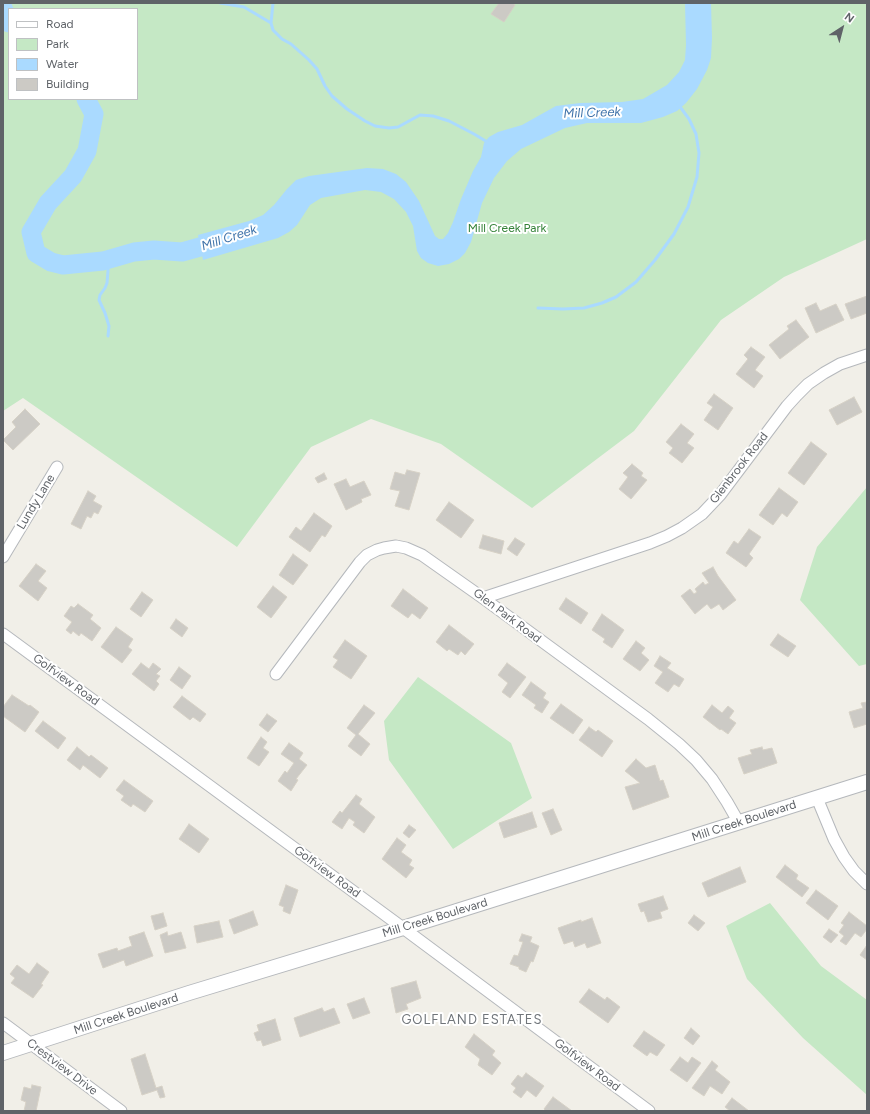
<!DOCTYPE html>
<html>
<head>
<meta charset="utf-8">
<style>
  body { margin:0 }
  #map { position:relative; width:870px; height:1114px; overflow:hidden; background:#f1efe8; font-family:Figtree,sans-serif }
  canvas { display:block }
  .frame { position:absolute; inset:0; border:4px solid #5f6368; pointer-events:none }
  .legend { position:absolute; left:8px; top:8px; width:130px; height:92px; box-sizing:border-box; background:#fff; border:1px solid #bfc1c3; margin:0; padding:5px 7px; list-style:none; font-size:12px; color:#5f6368 }
  .legend li { display:flex; align-items:center; gap:8px; height:20px }
  .legend b { width:20px; border:1px solid #bfc1c3 }
  .north { position:absolute; left:822px; top:8px; width:40px; height:40px; -webkit-text-stroke:3px #fff; paint-order:stroke; rotate:36deg; font-size:11px; font-weight:700; line-height:16px; text-align:center; color:#5f6368 }
  .north::after { content:''; display:block; margin:auto; width:14px; height:18px; background:#5f6368; clip-path:polygon(50% 0,100% 100%,50% 72%,0 100%) }
</style>
</head>
<body>
<div id="map">
<canvas width="870" height="1114"></canvas>
<div class="frame"></div>
<ul class="legend">
<li><b style="height:5px;background:#fff"></b>Road</li>
<li><b style="height:11px;background:#c5e8c5"></b>Park</li>
<li><b style="height:11px;background:#aadaff"></b>Water</li>
<li><b style="height:11px;background:#cccac5"></b>Building</li>
</ul>
<div class="north">N</div>
</div>
<script>
const context = document.querySelector('canvas').getContext('2d');
context.lineJoin = 'round';
function fillPath(path, color) {
  context.fillStyle = color;
  context.fill(path, 'evenodd');
}
function toPath(rows) {
  const path = new Path2D();
  for (const r of rows) {
    path.moveTo(r[0], r[1]);
    for (let i = 2; i < r.length; i += 2) path.lineTo(r[i], r[i + 1]);
  }
  return path;
}
function strokePath(path, color, width, dash) {
  context.strokeStyle = color;
  context.lineWidth = width;
  context.lineCap = dash ? 'butt' : 'round';
  context.setLineDash(dash || []);
  context.stroke(path);
}
function drawText(font, color, halo, rows, align = 'center') {
  context.font = font + ' Figtree,sans-serif';
  context.lineWidth = 4;
  context.setLineDash([]);
  context.textBaseline = 'middle';
  context.strokeStyle = halo;
  context.fillStyle = color;
  for (const [text, x, y, turn = 0] of rows) {
    context.save();
    context.translate(x, y);
    context.rotate((+turn || 0) * Math.PI / 180);
    context.textAlign = isNaN(turn) ? turn : align;
    if (halo) context.strokeText(text, 0, 0);
    context.fillText(text, 0, 0);
    context.restore();
  }
}
const green = toPath([
  [3,3,867,3,867,239,784,277,721,320,634,431,532,508,441,444,371,419,311,447,237,547,23,398,3,411],
  [9,9,137,9,137,99,9,99],
  [867,487,867,664,859,666,800,600,817,547],
  [418,677,511,743,532,798,453,849,389,760,384,721],
  [770,903,821,966,867,1000,867,1095,803,1038,747,979,726,926]
]);
const water = toPath([
  [685,3,711,3,712,38,711,58,707,70,697,89,686,103,677,111,663,117,641,123,587,123,565,128,521,149,507,161,494,178,482,203,471,242,465,253,459,259,449,264,438,266,428,263,421,258,417,251,413,226,406,212,394,199,381,192,365,190,321,198,310,205,297,225,289,232,278,238,203,260,198,235,249,221,263,215,274,205,287,189,296,180,309,176,367,168,383,169,396,174,406,182,419,201,435,236,439,239,443,239,448,233,453,222,461,199,473,171,481,157,484,143,489,137,498,132,522,125,556,106,580,103,622,102,643,99,667,85,679,72,685,60,686,45]
]);
const stream = toPath([
  [220,3,244,7,271,23],
  [273,3,271,23,273,30,282,39,291,44,309,60,317,69,325,86,332,96,347,109,365,121,375,126,389,128,398,127,420,115,433,116,449,121,474,134,489,143],
  [108,260,108,271,107,283,105,288,100,295,99,300,105,313,109,326,108,336],
  [538,308,563,309,584,308,602,303,616,297,636,282,655,260,674,234,688,207,697,177,699,153,696,134,689,119,678,104]
]);
const river = toPath([
  [3,8,9,23],
  [86,99,94,114,87,151,73,176,48,203,31,232,36,253,51,262,63,265,103,261,134,252,154,250,182,252,225,240]
]);
const building = toPath([
  [499,3,515,3,514,5,515,5,504,22,491,14,499,3],
  [867,296,867,313,851,319,845,304,867,296],
  [816,303,820,311,836,304,844,320,816,333,805,308,816,303],
  [796,320,809,337,780,359,769,345,789,329,787,326,796,320],
  [751,347,765,357,755,370,763,376,754,388,736,374,748,359,744,355,751,347],
  [714,394,733,408,718,430,704,420,713,407,707,403,714,394],
  [854,397,862,412,837,425,829,410,854,397],
  [25,409,40,424,13,450,3,440,16,427,12,422,25,409],
  [681,424,694,434,687,443,694,448,682,463,669,453,673,448,666,442,681,424],
  [811,442,827,454,804,485,788,473,811,442],
  [632,464,643,473,641,476,647,480,631,499,619,489,628,477,623,473,632,464],
  [407,470,420,473,409,510,395,506,400,491,390,489,395,472,405,475,407,470],
  [324,473,327,479,318,483,315,478,324,473],
  [346,479,350,487,364,481,371,495,361,499,362,502,346,510,334,484,346,479],
  [779,488,798,502,787,517,782,513,773,525,759,515,779,488],
  [88,491,96,496,93,501,102,506,98,514,94,512,91,518,87,516,81,529,71,524,88,491],
  [449,502,474,520,461,538,436,520,449,502],
  [314,513,332,526,325,537,322,535,310,552,289,537,296,527,301,531,314,513],
  [749,529,761,537,749,554,753,558,746,567,726,553,734,541,738,544,749,529],
  [483,535,504,541,501,554,479,548,483,535],
  [515,538,525,544,517,556,507,549,515,538],
  [293,554,308,565,293,585,279,575,293,554],
  [36,564,46,571,38,581,47,588,38,601,19,586,36,564],
  [713,567,718,576,736,600,723,610,719,604,711,609,707,604,695,614,681,596,690,589,694,594,697,592,695,589,703,582,705,585,709,583,702,573,713,567],
  [273,586,287,597,271,618,257,607,273,586],
  [403,589,428,608,420,619,412,613,408,618,391,606,403,589],
  [142,592,153,600,141,617,130,609,142,592],
  [566,598,588,613,581,624,559,609,566,598],
  [78,604,93,615,90,619,101,628,92,641,81,633,79,636,73,631,71,634,66,630,72,622,64,616,71,606,74,608,78,604],
  [602,614,624,630,612,648,603,642,605,639,592,630,602,614],
  [176,619,188,628,182,637,170,628,176,619],
  [449,625,474,644,465,655,461,651,458,655,449,649,447,651,436,642,449,625],
  [116,627,133,639,128,647,132,650,122,663,101,647,116,627],
  [778,634,796,646,788,657,770,645,778,634],
  [345,640,367,656,351,679,333,667,338,660,333,657,345,640],
  [636,641,645,648,641,653,649,660,640,671,623,659,636,641],
  [660,656,671,663,667,668,684,679,679,687,674,684,668,692,655,683,663,672,654,666,660,656],
  [141,663,149,669,153,663,161,669,156,674,160,676,156,681,159,684,154,691,132,674,141,663],
  [507,663,526,677,510,698,502,692,508,683,498,675,507,663],
  [179,667,191,676,182,689,170,680,179,667],
  [531,682,546,693,543,698,549,702,542,713,534,708,536,705,522,695,531,682],
  [12,695,29,706,30,705,39,712,25,732,3,716,3,707,12,695],
  [182,696,206,714,200,722,193,717,190,720,173,707,182,696],
  [867,702,867,724,854,728,849,712,863,708,861,703,867,702],
  [561,704,583,720,573,734,550,718,561,704],
  [364,705,375,713,358,734,370,744,361,756,348,746,356,735,347,728,364,705],
  [712,705,722,713,728,706,734,711,729,718,736,723,728,734,721,729,720,730,703,717,712,705],
  [267,714,277,721,268,732,259,725,267,714],
  [43,721,66,738,58,749,35,731,43,721],
  [589,727,596,732,598,730,613,741,602,757,579,740,589,727],
  [261,737,267,742,263,748,269,752,259,766,247,758,261,737],
  [289,743,303,753,299,759,307,765,296,779,298,780,291,791,278,781,285,771,287,773,294,763,281,754,289,743],
  [77,747,89,757,91,755,108,768,100,778,83,765,80,770,67,760,77,747],
  [762,747,763,750,772,748,777,763,744,774,738,758,752,754,750,750,762,747],
  [636,759,646,768,655,765,660,781,663,780,669,797,633,810,625,787,640,783,625,771,636,759],
  [124,780,153,801,145,812,133,804,131,807,121,800,124,796,116,790,124,780],
  [356,795,362,799,359,804,375,817,364,833,353,825,355,822,349,818,342,829,332,822,340,811,342,813,356,795],
  [553,809,562,830,551,835,542,813,553,809],
  [532,812,537,827,504,838,499,823,532,812],
  [189,824,209,839,199,853,179,839,189,824],
  [409,825,416,830,409,838,403,833,409,825],
  [397,838,406,845,401,852,412,860,409,865,414,868,406,878,382,859,397,838],
  [785,865,798,875,796,879,809,888,802,897,776,877,785,865],
  [740,867,746,882,708,897,702,883,740,867],
  [286,885,298,890,290,914,283,911,284,907,279,905,286,885],
  [816,890,838,906,828,920,806,903,816,890],
  [663,896,668,909,660,912,662,918,648,922,644,911,641,912,638,904,663,896],
  [253,911,258,925,234,934,229,920,253,911],
  [849,912,867,926,867,929,861,937,855,933,846,945,840,941,844,936,839,932,844,925,841,923,849,912],
  [163,913,167,926,155,930,151,916,163,913],
  [694,915,705,923,698,931,688,923,694,915],
  [592,918,601,943,587,948,585,943,575,947,573,941,564,944,558,928,581,920,581,922,592,918],
  [219,921,223,937,197,943,194,926,219,921],
  [829,929,838,935,831,943,823,937,829,929],
  [144,932,153,956,126,966,124,960,103,968,98,954,117,948,118,951,132,946,129,937,144,932],
  [167,932,168,936,181,932,186,948,165,953,160,935,167,932],
  [522,934,532,937,530,942,539,946,533,962,531,961,526,972,519,969,519,967,510,964,514,955,518,956,523,942,519,941,522,934],
  [867,945,867,960,860,955,867,945],
  [37,963,49,972,41,984,43,985,33,998,11,983,15,978,10,974,17,965,29,974,37,963],
  [416,981,421,998,406,1004,408,1009,396,1013,391,988,416,981],
  [589,989,605,1000,607,997,620,1007,608,1023,579,1002,589,989],
  [364,998,370,1013,353,1019,347,1004,364,998],
  [322,1008,324,1012,334,1008,340,1023,300,1037,294,1018,322,1008],
  [275,1019,281,1040,263,1046,261,1040,257,1041,254,1033,259,1031,257,1025,275,1019],
  [691,1028,700,1036,693,1045,684,1038,691,1028],
  [644,1031,665,1045,657,1056,650,1052,647,1056,633,1046,644,1031],
  [474,1034,495,1051,492,1055,501,1063,492,1075,478,1065,480,1059,465,1047,474,1034],
  [145,1054,156,1088,162,1086,165,1097,160,1098,157,1090,142,1095,131,1059,145,1054],
  [680,1057,688,1063,692,1057,701,1063,687,1082,670,1070,680,1057],
  [712,1061,718,1066,715,1070,730,1082,722,1094,710,1086,704,1096,692,1088,712,1061],
  [526,1073,544,1086,536,1097,527,1090,521,1098,513,1092,516,1088,511,1084,518,1075,522,1078,526,1073],
  [32,1085,41,1087,36,1111,24,1111,26,1102,21,1100,24,1087,31,1089,32,1085],
  [553,1097,572,1111,546,1111,544,1109,553,1097],
  [732,1098,749,1111,730,1111,725,1107,732,1098]
]);
const minor = toPath([
  [3,557,57,467],
  [483,598,650,543,667,536,682,528,702,514,720,495,787,406,797,395,808,384,824,373,840,364,867,355],
  [3,634,403,928,649,1111],
  [276,674,360,562,367,555,377,550,384,548,396,546,406,548,422,555,483,598,648,719,679,744,696,760,712,779,727,802,739,823],
  [817,798,834,839,844,857,854,871,867,884],
  [3,1023,121,1111]
]);
const tertiary = toPath([
  [3,1053,189,993,403,928,867,782]
]);
const parkNames = [
  ["Mill Creek Park",507,228]
];
const streetNames = [
  ["Glenbrook Road",739,468,-52],
  ["Lundy Lane",36,502,-59],
  ["Glen Park Road",507,616,37],
  ["Golfview Road",66,680,36],
  ["Mill Creek Boulevard",744,821,-18],
  ["Golfview Road",327,872,36],
  ["Mill Creek Boulevard",435,918,-17],
  ["Mill Creek Boulevard",126,1014,-18],
  ["Golfview Road",587,1065,37],
  ["Crestview Drive",62,1067,37]
];
const waterNames = [
  ["Mill Creek",592,113,-2],
  ["Mill Creek",229,238,-18]
];
const neighbourhoodNames = [
  ["GOLFLAND ESTATES",472,1020]
];
fillPath(green, '#c5e8c5');
fillPath(water, '#aadaff');
strokePath(stream, '#aadaff', 3);
strokePath(river, '#aadaff', 19);
fillPath(building, '#cccac5');
strokePath(building, '#d6d1c6', 1);
strokePath(minor, '#b5b8bc', 13);
strokePath(tertiary, '#b5b8bc', 16);
strokePath(minor, '#fff', 11);
strokePath(tertiary, '#fff', 14);
drawText('12px', '#348238', '#fff', parkNames);
drawText('12px', '#5f6368', '#fff', streetNames);
drawText('italic 13px', '#4174aa', '#fff', waterNames);
context.letterSpacing = '1px';
drawText('13px', '#70757a', '#fff', neighbourhoodNames);
context.letterSpacing = '0px';
</script>
</body>
</html>
